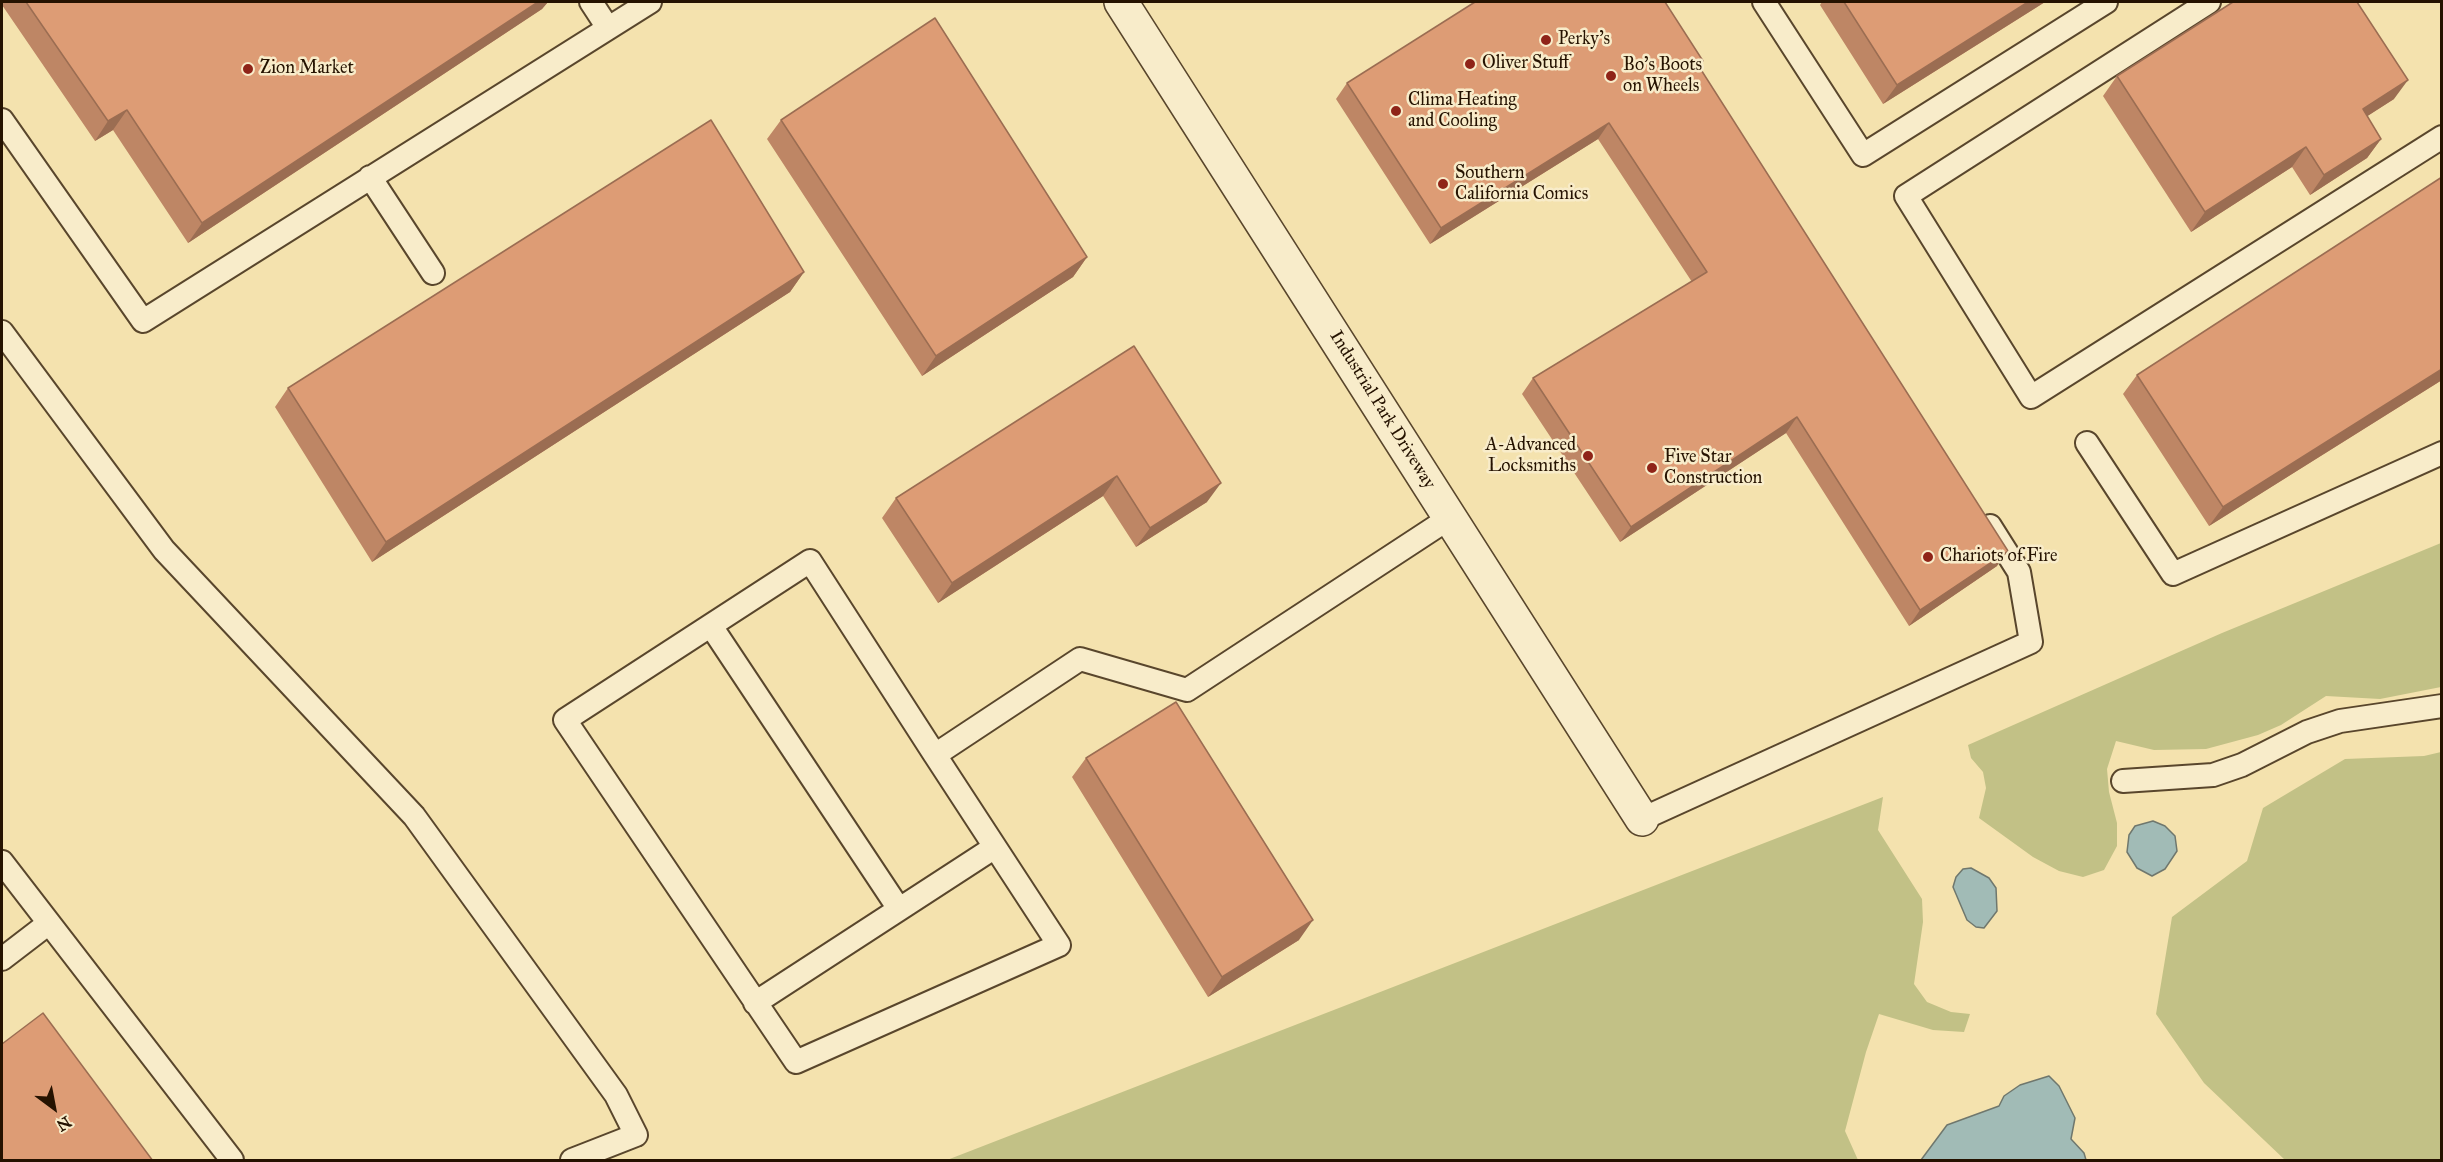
<!DOCTYPE html>
<html>
<head>
<meta charset="utf-8">
<style>
  body { margin:0 }
  #map { position:relative; width:2443px; height:1162px; overflow:hidden; background:#f4e2ae; font-family:"IM FELL Great Primer",serif }
  canvas { display:block }
  .frame { position:absolute; inset:0; border:3px solid #251200; pointer-events:none }
  .north { position:absolute; left:24px; top:1078px; width:60px; height:60px; -webkit-text-stroke:4px #f8ecca; paint-order:stroke; rotate:148deg; font-size:16px; font-weight:700; line-height:24px; text-align:center; color:#251200 }
  .north::after { content:''; display:block; margin:auto; width:21px; height:27px; background:#251200; clip-path:polygon(50% 0,100% 100%,50% 72%,0 100%) }
</style>
</head>
<body>
<div id="map">
<canvas width="2443" height="1162"></canvas>
<div class="frame"></div>
<div class="north">N</div>
</div>
<script>
const context = document.querySelector('canvas').getContext('2d');
context.lineJoin = 'round';
function fillPath(path, color) {
  context.fillStyle = color;
  context.fill(path, 'evenodd');
}
function toPath(rows) {
  const path = new Path2D();
  for (const r of rows) {
    path.moveTo(r[0], r[1]);
    for (let i = 2; i < r.length; i += 2) path.lineTo(r[i], r[i + 1]);
  }
  return path;
}
function strokePath(path, color, width, dash) {
  context.strokeStyle = color;
  context.lineWidth = width;
  context.lineCap = dash ? 'butt' : 'round';
  context.setLineDash(dash || []);
  context.stroke(path);
}
function drawText(font, color, halo, rows, align = 'center') {
  context.font = font + ' "IM FELL Great Primer",serif';
  context.lineWidth = 5;
  context.setLineDash([]);
  context.textBaseline = 'middle';
  context.strokeStyle = halo;
  context.fillStyle = color;
  for (const [text, x, y, turn = 0] of rows) {
    context.save();
    context.translate(x, y);
    context.rotate((+turn || 0) * Math.PI / 180);
    context.textAlign = isNaN(turn) ? turn : align;
    if (halo) context.strokeText(text, 0, 0);
    context.fillText(text, 0, 0);
    context.restore();
  }
}
const green = toPath([
  [2441,543,2441,687,2380,699,2326,696,2281,725,2258,735,2206,749,2154,750,2116,741,2107,769,2109,792,2117,823,2117,846,2104,870,2083,877,2059,871,2033,857,1979,818,1986,788,1983,772,1971,758,1968,745,2222,633],
  [2441,752,2441,1160,2285,1160,2204,1083,2156,1014,2172,917,2247,861,2263,808,2345,759,2424,756],
  [1883,797,1878,830,1922,899,1923,922,1914,984,1927,1002,1951,1012,1970,1014,1964,1032,1933,1030,1879,1014,1866,1052,1845,1131,1858,1160,947,1160]
]);
const water = toPath([
  [2153,821,2165,826,2175,836,2177,851,2165,869,2152,876,2137,868,2127,852,2129,835,2135,826,2153,821],
  [1971,868,1989,878,1996,888,1997,911,1984,928,1976,927,1967,920,1953,887,1956,877,1963,869,1971,868],
  [2049,1076,2059,1086,2075,1118,2071,1139,2084,1153,2086,1160,1921,1160,1947,1125,1999,1106,2004,1096,2020,1085,2049,1076]
]);
const service = toPath([
  [591,2,608,28],
  [1764,2,1863,155,2106,2],
  [2209,2,1906,196,2031,397,2442,137],
  [2,120,143,321,650,2],
  [370,177,433,273],
  [2,332,164,550,414,816,616,1095,636,1135,572,1160],
  [2087,443,2173,574,2442,453],
  [711,626,899,909],
  [935,755,1059,945,796,1062,565,720,810,561,935,755,1080,659,1187,690,1451,517],
  [2123,781,2213,775,2242,765,2307,732,2340,721,2442,706],
  [1642,819,2031,642,2019,572,1990,526],
  [2,862,232,1160],
  [2,959,49,923],
  [755,1003,995,847]
]);
const minor = toPath([
  [1121,2,1642,819]
]);
const wall = toPath([
  [2,2,548,2,542,9,188,243,113,130,95,141,2,5],
  [1822,2,2045,2,1883,104,1820,5],
  [1699,66,1997,566,1909,626,1786,433,1620,542,1522,394,1533,378,1692,282,1598,139,1430,244,1336,99,1347,83],
  [2117,76,2394,99,2367,116,2381,139,2367,158,2310,195,2292,167,2191,232,2103,96],
  [781,120,1087,257,1073,277,922,376,767,139],
  [2442,177,2442,380,2209,526,2123,394,2137,375],
  [804,272,790,292,372,562,275,407,288,388],
  [1134,346,1207,502,1136,547,1103,496,938,603,882,518,896,498],
  [1086,758,1299,940,1208,997,1072,777]
]);
const shadedWall = toPath([
  [538,2,548,2,542,9,188,243,202,223],
  [2028,2,2045,2,1883,104,1897,85],
  [2408,80,2394,99,2349,128,2363,109],
  [127,110,113,130,95,141,108,121],
  [1609,123,1598,139,1430,244,1441,228],
  [2381,139,2367,158,2310,195,2324,175],
  [2306,147,2292,167,2191,232,2205,212],
  [1087,257,1073,277,922,376,936,356],
  [804,272,790,292,372,562,386,542],
  [2442,369,2442,380,2209,526,2223,507],
  [1797,417,1786,433,1620,542,1631,527],
  [1117,476,1103,496,938,603,952,583],
  [1221,483,1207,502,1136,547,1150,528],
  [2008,551,1997,566,1909,626,1920,610],
  [1313,920,1299,940,1208,997,1222,977]
]);
const building = toPath([
  [26,2,538,2,202,223,127,110,108,121,26,2],
  [1475,2,1665,2,1703,61,1698,65,2008,551,1920,610,1797,417,1631,527,1533,378,1707,272,1609,123,1441,228,1347,83,1475,2],
  [1844,2,2028,2,1897,85,1844,2],
  [2233,2,2357,2,2408,80,2363,109,2381,139,2324,175,2306,147,2205,212,2117,76,2233,2],
  [935,18,1087,257,936,356,781,120,935,18],
  [711,120,804,272,386,542,288,388,711,120],
  [2442,177,2442,369,2223,507,2137,375,2442,177],
  [1134,346,1221,483,1150,528,1117,476,952,583,896,498,1134,346],
  [1176,702,1313,920,1222,977,1086,758,1176,702],
  [43,1013,153,1161,2,1161,2,1044,43,1013]
]);
const markers = [
  [1546,40,6,"#8f2418"],
  [1470,64,6,"#8f2418"],
  [248,69,6,"#8f2418"],
  [1611,76,6,"#8f2418"],
  [1396,111,6,"#8f2418"],
  [1443,184,6,"#8f2418"],
  [1588,456,6,"#8f2418"],
  [1652,468,6,"#8f2418"],
  [1928,557,6,"#8f2418"]
];
const poiNames = [
  ["Perky's",1558,40],
  ["Oliver Stuff",1482,64],
  ["Bo's Boots",1623,66],
  ["on Wheels",1623,87],
  ["Zion Market",260,69],
  ["Clima Heating",1408,101],
  ["and Cooling",1408,122],
  ["Southern",1455,174],
  ["California Comics",1455,195],
  ["A-Advanced",1576,446,"right"],
  ["Locksmiths",1576,467,"right"],
  ["Five Star",1664,458],
  ["Construction",1664,479],
  ["Chariots of Fire",1940,557]
];
const streetNames = [
  ["Industrial Park Driveway",1382,410,58]
];
fillPath(green, '#c2c186');
fillPath(water, '#a1bbb6');
strokePath(water, '#6f776d', 1.5);
strokePath(service, '#59462c', 26);
strokePath(minor, '#59462c', 36);
strokePath(service, '#f8ecca', 22);
strokePath(minor, '#f8ecca', 33);
fillPath(wall, '#be8665');
fillPath(shadedWall, '#9b6d52');
fillPath(building, '#dd9c75');
strokePath(building, '#9b6d52', 1.5);
for (const [x, y, r, color] of markers) {
  const dot = new Path2D();
  dot.arc(x, y, r, 0, 2 * Math.PI);
  context.fillStyle = color;
  context.fill(dot);
  strokePath(dot, '#f8ecca', 2);
}
drawText('18px', '#251200', '#f8ecca', poiNames, 'left');
drawText('18px', '#251200', '#f8ecca', streetNames);
</script>
</body>
</html>
